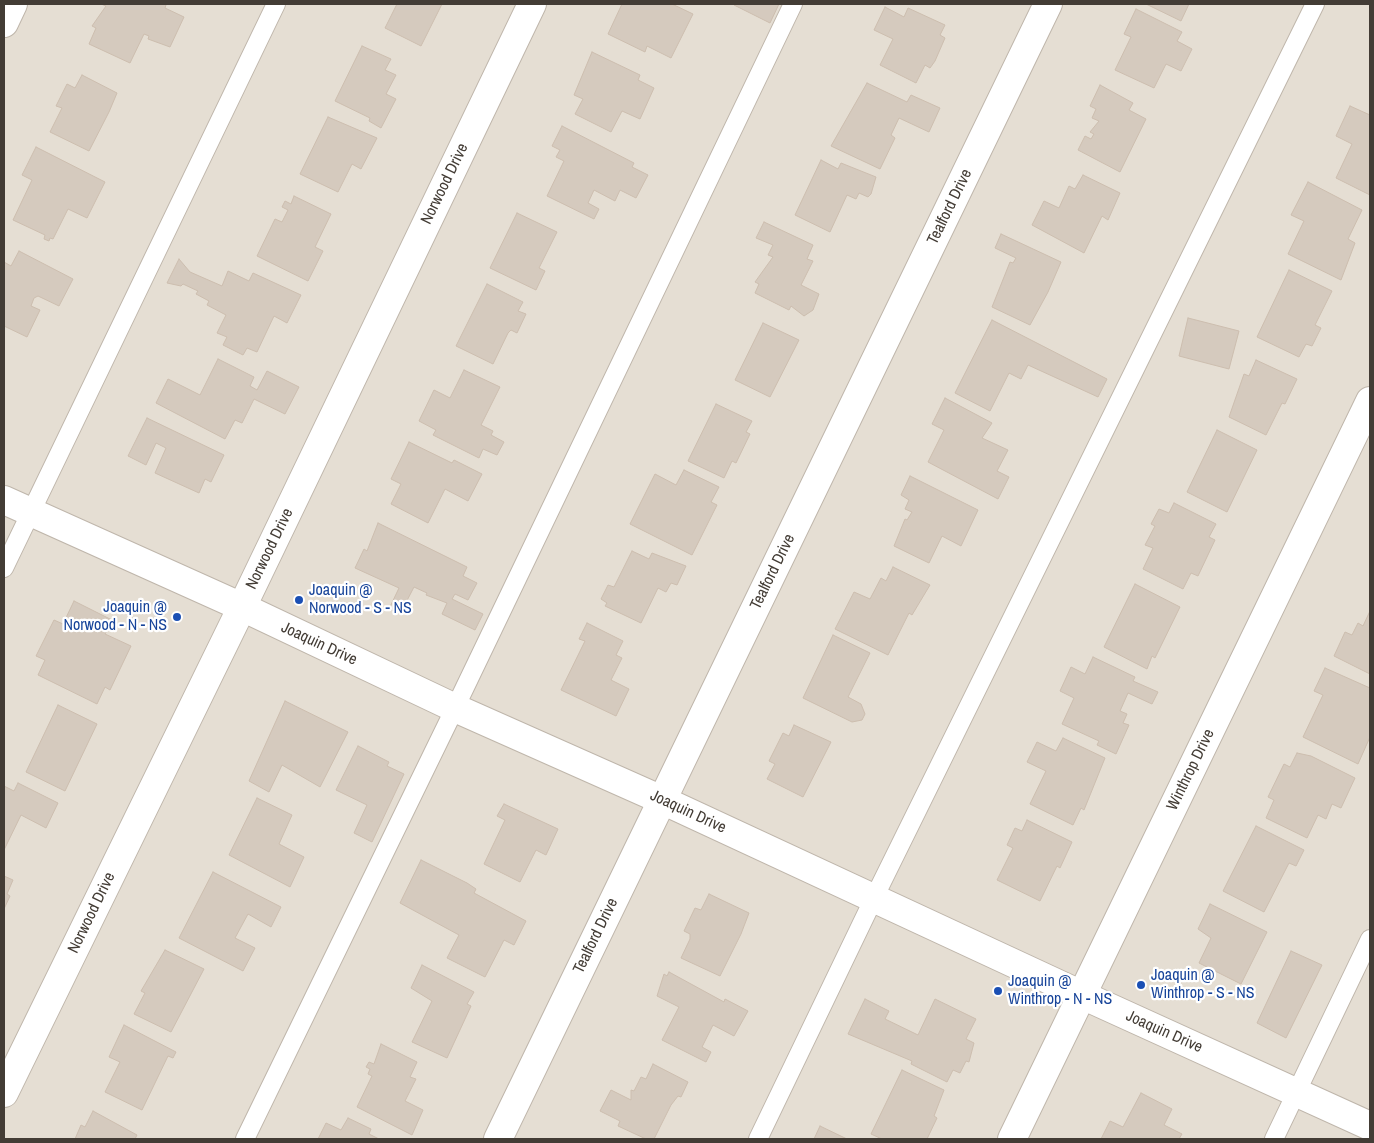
<!DOCTYPE html>
<html>
<head>
<meta charset="utf-8">
<style>
  body { margin:0 }
  #map { position:relative; width:1374px; height:1143px; overflow:hidden; background:#f1ede5; font-family:"Archivo Narrow",sans-serif }
  canvas { display:block }
  .frame { position:absolute; inset:0; border:5px solid #433c35; pointer-events:none }
</style>
</head>
<body>
<div id="map">
<canvas width="1374" height="1143"></canvas>
<div class="frame"></div>
</div>
<script>
const context = document.querySelector('canvas').getContext('2d');
context.lineJoin = 'round';
function fillPath(path, color) {
  context.fillStyle = color;
  context.fill(path, 'evenodd');
}
function toPath(rows) {
  const path = new Path2D();
  for (const r of rows) {
    path.moveTo(r[0], r[1]);
    for (let i = 2; i < r.length; i += 2) path.lineTo(r[i], r[i + 1]);
  }
  return path;
}
function strokePath(path, color, width, dash) {
  context.strokeStyle = color;
  context.lineWidth = width;
  context.lineCap = dash ? 'butt' : 'round';
  context.setLineDash(dash || []);
  context.stroke(path);
}
function drawText(font, color, halo, rows, align = 'center') {
  context.font = font + ' "Archivo Narrow",sans-serif';
  context.lineWidth = 4.5;
  context.setLineDash([]);
  context.textBaseline = 'middle';
  context.strokeStyle = halo;
  context.fillStyle = color;
  for (const [text, x, y, turn = 0] of rows) {
    context.save();
    context.translate(x, y);
    context.rotate((+turn || 0) * Math.PI / 180);
    context.textAlign = isNaN(turn) ? turn : align;
    if (halo) context.strokeText(text, 0, 0);
    context.fillText(text, 0, 0);
    context.restore();
  }
}
const residential = toPath([
  [4,4,1370,4,1370,1139,4,1139]
]);
const building = toPath([
  [101,4,164,4,166,5,165,8,184,17,170,47,148,39,149,36,144,34,130,63,89,44,96,28,92,26,106,6,101,4],
  [397,4,442,4,421,46,385,28,397,4],
  [622,4,672,4,693,14,671,58,647,46,645,52,608,34,622,4],
  [735,4,779,4,770,23,734,5,735,4],
  [1146,4,1189,4,1181,21,1146,4],
  [885,7,904,17,908,8,945,25,940,35,945,38,935,61,930,68,925,65,916,83,880,65,893,39,874,30,885,7],
  [1136,9,1182,32,1177,41,1192,49,1181,71,1166,64,1154,88,1115,70,1131,37,1124,34,1136,9],
  [362,46,391,59,385,70,396,75,386,94,396,99,381,128,369,121,370,118,335,101,362,46],
  [592,52,640,75,638,80,654,88,640,119,622,111,611,132,575,114,583,99,574,95,592,52],
  [82,75,117,93,109,112,89,151,50,132,62,108,56,106,67,84,75,88,82,75],
  [867,83,907,102,911,95,940,108,929,132,899,118,891,135,895,138,880,169,831,146,867,83],
  [1100,85,1133,103,1129,110,1146,119,1120,172,1078,150,1085,136,1091,139,1094,134,1090,132,1099,121,1092,118,1096,109,1090,106,1100,85],
  [1350,106,1370,115,1370,195,1336,178,1352,144,1336,136,1350,106],
  [328,117,377,138,361,169,352,164,338,192,300,174,328,117],
  [562,126,634,163,632,167,648,175,636,198,620,190,615,201,594,190,588,203,599,209,594,219,547,196,564,161,556,157,560,150,552,146,562,126],
  [36,147,105,182,87,218,68,209,53,239,50,238,49,241,44,239,45,235,13,220,32,180,22,175,36,147],
  [821,160,838,169,841,163,876,177,871,194,868,197,859,193,856,199,847,195,830,232,795,215,821,160],
  [1083,175,1120,193,1108,220,1102,216,1084,253,1032,225,1044,201,1059,208,1069,186,1075,189,1083,175],
  [1308,182,1362,210,1348,239,1355,243,1341,280,1288,254,1304,221,1291,215,1308,182],
  [294,196,331,214,315,247,323,251,308,281,257,256,275,219,282,222,288,210,282,207,285,201,291,204,294,196],
  [517,213,557,232,539,268,545,271,536,290,490,268,517,213],
  [764,222,813,245,807,259,813,261,801,285,819,294,813,310,804,316,791,306,789,310,755,293,759,284,755,282,773,257,768,255,773,245,756,238,764,222],
  [1001,234,1061,262,1048,292,1030,325,992,307,1010,262,1013,263,1016,258,995,248,1001,234],
  [19,251,73,279,59,306,38,296,34,298,31,306,40,310,27,337,4,326,4,262,11,266,19,251],
  [179,259,190,272,222,286,228,271,249,281,253,273,301,295,287,323,274,316,257,352,247,348,243,355,223,345,227,337,217,333,226,315,207,305,209,301,196,294,198,291,183,284,181,286,167,283,179,259],
  [1289,270,1332,291,1315,325,1321,328,1312,346,1306,344,1299,357,1257,337,1289,270],
  [487,284,523,302,518,311,526,314,517,333,511,330,508,333,493,364,456,346,487,284],
  [1188,318,1239,331,1229,369,1179,356,1188,318],
  [992,320,1107,379,1098,397,1028,365,1021,379,1009,373,990,411,955,393,992,320],
  [763,323,799,340,770,397,735,380,763,323],
  [218,359,254,377,250,386,257,390,267,371,299,387,285,414,254,399,242,423,235,420,225,439,156,403,168,379,200,395,218,359],
  [1256,360,1297,379,1285,404,1282,403,1266,435,1229,417,1244,374,1249,376,1256,360],
  [464,370,500,387,481,425,493,431,491,435,504,442,497,455,483,449,479,458,433,435,436,430,419,421,434,390,450,398,464,370],
  [945,398,992,423,982,438,1008,450,997,471,1009,477,998,499,928,462,944,430,932,424,945,398],
  [716,404,752,421,746,432,750,434,736,463,732,461,724,478,688,461,716,404],
  [147,418,224,455,211,482,205,479,199,493,155,473,166,448,156,443,146,465,128,456,147,418],
  [1217,430,1257,450,1227,512,1187,492,1217,430],
  [409,442,452,463,454,460,482,474,468,501,445,489,428,523,391,504,401,484,391,479,409,442],
  [684,470,719,487,711,502,717,505,692,555,630,524,655,474,676,485,684,470],
  [910,476,978,510,961,546,942,536,929,563,894,546,905,519,907,520,912,512,905,509,909,500,901,495,910,476],
  [1174,503,1216,524,1209,537,1215,540,1198,576,1191,573,1183,589,1143,569,1153,548,1145,545,1155,526,1151,524,1159,509,1169,513,1174,503],
  [378,523,467,567,463,576,477,583,468,600,455,594,452,599,483,614,475,630,442,614,447,603,426,595,427,593,414,587,400,614,389,609,399,588,355,568,364,549,367,551,378,523],
  [632,551,649,559,652,553,686,566,677,585,671,583,666,592,658,588,641,623,605,606,607,603,601,599,608,585,614,587,632,551],
  [893,567,930,585,912,615,909,613,888,655,835,629,854,592,870,599,881,578,886,581,893,567],
  [1135,584,1180,607,1155,658,1152,656,1147,669,1104,647,1135,584],
  [74,601,112,620,105,634,131,646,110,690,105,687,97,704,38,675,45,660,36,656,54,620,63,624,74,601],
  [1370,611,1370,674,1334,656,1345,632,1352,635,1358,623,1363,626,1370,611],
  [587,623,623,641,616,655,622,658,611,680,629,689,616,716,561,690,585,641,579,639,587,623],
  [833,635,870,653,848,697,861,704,865,714,862,720,852,722,803,698,833,635],
  [1093,657,1135,677,1133,681,1158,692,1152,704,1128,693,1120,711,1127,714,1123,723,1129,725,1116,754,1097,745,1099,741,1062,724,1074,698,1060,691,1071,667,1085,674,1093,657],
  [1325,668,1370,688,1370,737,1358,764,1303,737,1323,695,1314,691,1325,668],
  [285,701,348,732,320,787,282,765,269,792,249,781,285,701],
  [58,705,97,724,65,791,26,772,58,705],
  [794,725,831,742,803,797,767,779,775,764,769,761,783,733,789,736,794,725],
  [1063,738,1105,758,1084,810,1081,808,1073,825,1030,804,1046,771,1027,762,1037,742,1056,751,1063,738],
  [358,746,389,762,387,766,404,774,372,842,354,833,367,805,336,790,358,746],
  [1297,753,1311,756,1355,778,1341,808,1332,804,1326,819,1318,815,1307,838,1266,818,1274,800,1268,797,1284,764,1290,767,1297,753],
  [18,783,58,803,46,828,21,815,4,850,4,786,14,791,18,783],
  [257,798,292,815,279,844,304,857,290,887,229,855,257,798],
  [504,804,558,829,546,855,536,850,520,882,484,864,505,820,497,816,504,804],
  [1027,820,1072,842,1060,868,1057,866,1040,901,997,880,1013,848,1007,845,1015,828,1022,831,1027,820],
  [1256,826,1304,850,1296,866,1289,863,1264,912,1223,891,1256,826],
  [421,860,467,883,476,889,474,893,526,921,514,945,504,940,485,977,447,958,459,935,400,903,421,860],
  [213,872,281,907,271,927,248,914,235,938,255,948,243,971,179,938,213,872],
  [4,876,13,880,7,894,10,896,4,909,4,876],
  [709,894,749,913,741,934,720,976,681,958,690,939,690,934,684,931,695,908,701,910,709,894],
  [1210,904,1267,932,1241,984,1199,963,1211,938,1198,929,1210,904],
  [165,950,204,969,171,1032,134,1014,145,993,141,991,165,950],
  [1291,951,1322,965,1286,1038,1257,1023,1291,951],
  [422,965,474,992,467,1004,471,1006,447,1058,412,1042,432,1001,411,988,422,965],
  [669,972,724,1002,725,999,748,1011,734,1036,713,1025,702,1047,711,1052,706,1062,662,1040,679,1007,657,996,664,974,667,976,669,972],
  [865,999,889,1011,885,1019,918,1035,935,999,976,1019,966,1039,974,1043,969,1062,966,1061,960,1073,953,1070,947,1082,911,1064,912,1061,848,1034,865,999],
  [124,1025,176,1052,173,1058,168,1056,142,1110,105,1092,120,1062,109,1057,124,1025],
  [381,1044,417,1062,410,1077,416,1079,405,1101,423,1110,412,1135,357,1107,372,1076,368,1074,370,1069,366,1067,369,1062,374,1064,381,1044],
  [653,1064,688,1082,681,1097,678,1096,671,1105,654,1139,646,1139,618,1126,620,1121,600,1111,611,1090,631,1100,631,1090,634,1091,641,1077,646,1079,653,1064],
  [902,1070,944,1090,934,1116,937,1118,927,1139,882,1139,871,1134,902,1070],
  [1141,1093,1172,1109,1164,1125,1182,1134,1179,1139,1101,1139,1110,1121,1123,1127,1141,1093],
  [93,1111,137,1135,135,1139,75,1139,81,1125,85,1127,93,1111],
  [348,1118,371,1129,369,1134,379,1139,318,1139,326,1123,341,1130,348,1118],
  [820,1126,847,1139,814,1139,820,1126]
]);
const service = toPath([
  [4,568,276,4],
  [245,1139,455,708,793,4],
  [758,1139,874,898,1315,4],
  [1274,1139,1370,939]
]);
const minor = toPath([
  [4,23,13,4],
  [4,1093,242,607,532,4],
  [498,1139,1048,4],
  [1012,1139,1370,401]
]);
const tertiary = toPath([
  [4,500,242,607,455,708,662,800,1082,995,1370,1126]
]);
const markers = [
  [299,600,5,"#1a4fb4"],
  [177,617,5,"#1a4fb4"],
  [1141,985,5,"#1a4fb4"],
  [998,991,5,"#1a4fb4"]
];
const streetNames = [
  ["Norwood Drive",445,184,-64],
  ["Tealford Drive",950,207,-64],
  ["Norwood Drive",270,549,-64],
  ["Tealford Drive",773,572,-64],
  ["Joaquin Drive",319,644,25],
  ["Winthrop Drive",1191,770,-64],
  ["Joaquin Drive",688,812,25],
  ["Norwood Drive",92,913,-64],
  ["Tealford Drive",596,936,-64],
  ["Joaquin Drive",1164,1032,24]
];
const transitNames = [
  ["Joaquin @",309,591],
  ["Norwood - S - NS",309,609],
  ["Joaquin @",167,608,"right"],
  ["Norwood - N - NS",167,626,"right"],
  ["Joaquin @",1151,976],
  ["Winthrop - S - NS",1151,994],
  ["Joaquin @",1008,982],
  ["Winthrop - N - NS",1008,1000]
];
fillPath(residential, '#e5ded3');
fillPath(building, '#d5cabe');
strokePath(building, '#cdbeaf', 1);
strokePath(service, '#bfb6ab', 20);
strokePath(minor, '#bfb6ab', 30);
strokePath(tertiary, '#bfb6ab', 30);
strokePath(service, '#fff', 18);
strokePath(minor, '#fff', 28);
strokePath(tertiary, '#fff', 28);
for (const [x, y, r, color] of markers) {
  const dot = new Path2D();
  dot.arc(x, y, r, 0, 2 * Math.PI);
  context.fillStyle = color;
  context.fill(dot);
  strokePath(dot, '#fff', 2);
}
drawText('16px', '#433c35', '#fff', streetNames);
drawText('16px', '#164399', '#fff', transitNames, 'left');
</script>
</body>
</html>
